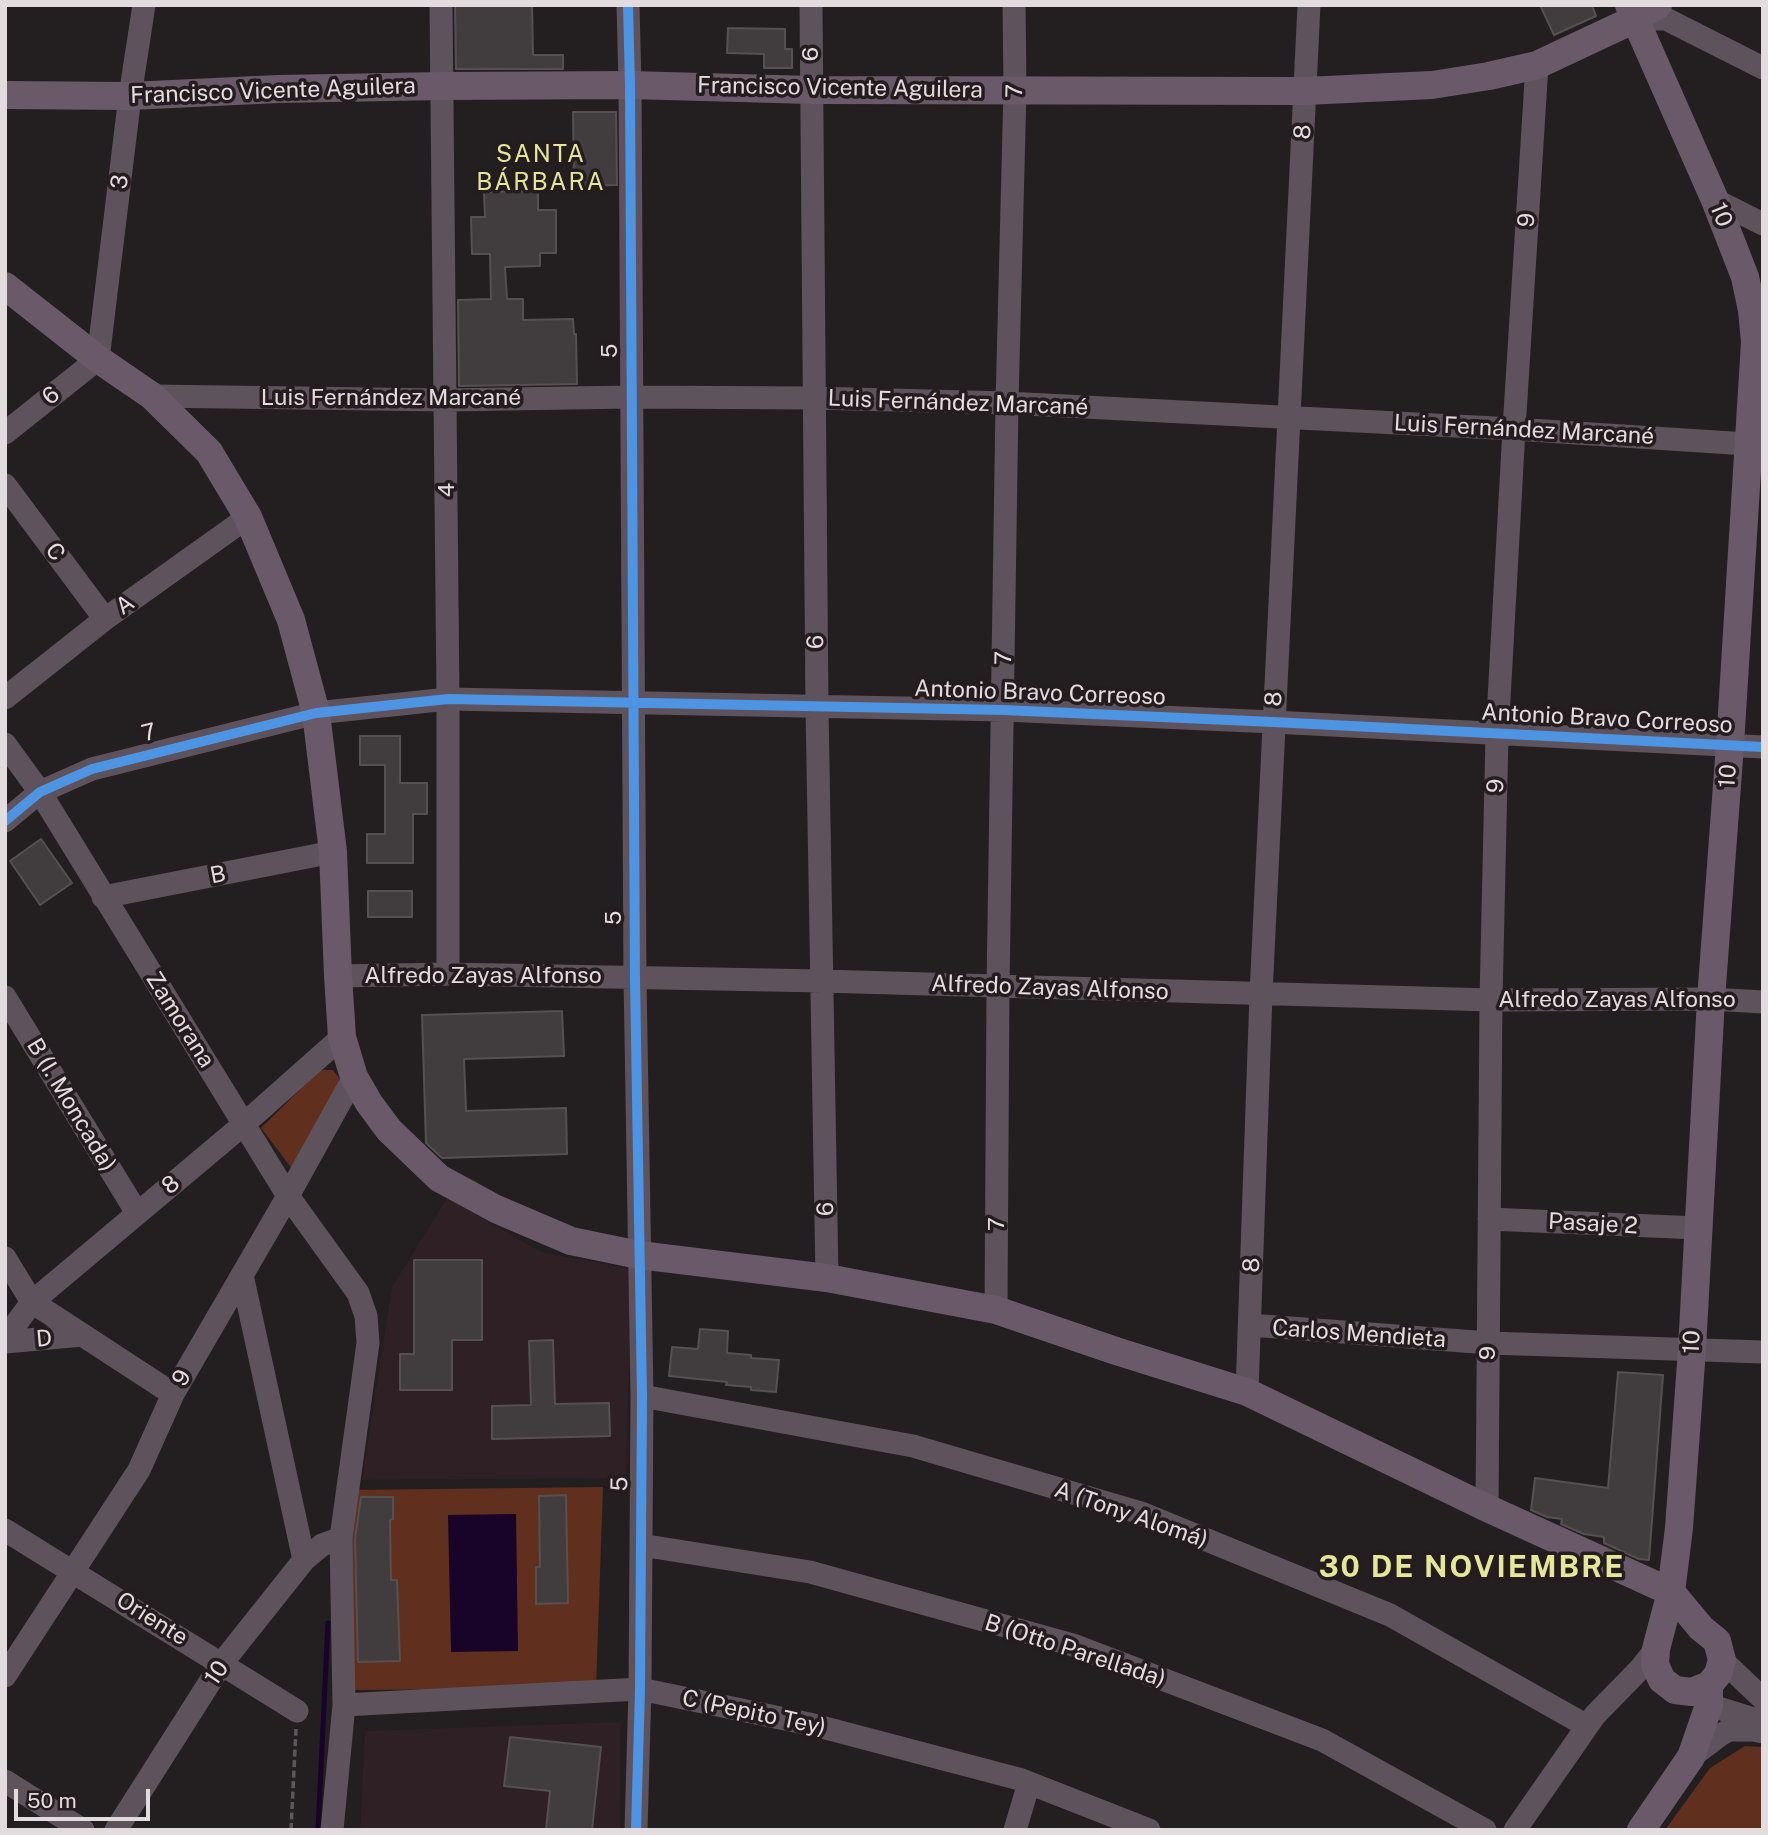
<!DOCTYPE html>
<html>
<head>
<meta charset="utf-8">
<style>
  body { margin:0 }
  #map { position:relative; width:1768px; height:1835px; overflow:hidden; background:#231e20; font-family:"Public Sans",sans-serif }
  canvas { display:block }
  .frame { position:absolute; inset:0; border:7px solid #e3dcdf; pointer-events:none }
  .scale { position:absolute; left:14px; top:1789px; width:136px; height:32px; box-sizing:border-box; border:4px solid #e3dcdf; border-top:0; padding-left:9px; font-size:21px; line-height:24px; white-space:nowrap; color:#e3dcdf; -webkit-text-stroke:5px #251c1f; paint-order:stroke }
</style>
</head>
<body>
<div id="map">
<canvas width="1768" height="1835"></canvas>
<div class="frame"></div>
<div class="scale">50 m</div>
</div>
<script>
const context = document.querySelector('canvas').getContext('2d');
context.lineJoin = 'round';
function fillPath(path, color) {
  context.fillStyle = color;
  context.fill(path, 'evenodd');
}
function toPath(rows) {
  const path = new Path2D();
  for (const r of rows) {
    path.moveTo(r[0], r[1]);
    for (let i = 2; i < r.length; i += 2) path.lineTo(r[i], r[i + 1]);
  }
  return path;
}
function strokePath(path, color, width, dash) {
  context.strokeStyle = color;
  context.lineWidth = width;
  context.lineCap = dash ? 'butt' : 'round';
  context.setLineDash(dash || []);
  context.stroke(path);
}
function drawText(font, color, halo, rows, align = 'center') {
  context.font = font + ' "Public Sans",sans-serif';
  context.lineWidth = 7;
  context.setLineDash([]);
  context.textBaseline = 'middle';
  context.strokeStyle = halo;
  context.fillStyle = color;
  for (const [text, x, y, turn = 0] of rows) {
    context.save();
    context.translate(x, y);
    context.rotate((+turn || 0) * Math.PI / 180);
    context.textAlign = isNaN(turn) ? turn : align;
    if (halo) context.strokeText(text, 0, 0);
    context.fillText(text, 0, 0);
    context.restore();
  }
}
const built = toPath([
  [447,1198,541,1252,631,1269,626,1478,362,1480,392,1287],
  [621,1722,620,1830,360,1830,365,1731]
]);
const green = toPath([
  [323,1070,333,1070,339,1078,337,1097,293,1170,261,1128,318,1072],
  [603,1487,596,1688,354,1690,351,1490],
  [1745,1746,1763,1747,1763,1830,1665,1830,1710,1768]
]);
const water = toPath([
  [516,1514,518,1651,451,1652,448,1515]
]);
const stream = toPath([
  [318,1830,328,1623]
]);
const building = toPath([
  [455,5,532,5,533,55,563,55,563,69,456,69,455,5],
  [1540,5,1592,5,1596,16,1554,35,1540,5],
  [728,28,785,29,785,49,792,49,792,68,764,68,764,54,727,53,728,28],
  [573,112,616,112,617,185,574,186,573,112],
  [538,191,538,210,556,210,556,253,540,253,540,266,505,267,507,299,523,299,523,320,573,319,574,334,576,334,577,384,459,386,458,300,491,299,490,254,472,254,471,217,485,217,484,192,538,191],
  [360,736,400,736,400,783,427,783,427,814,413,814,413,863,367,863,367,834,385,834,385,765,360,765,360,736],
  [41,839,72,883,40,905,10,861,41,839],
  [368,891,412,891,412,917,368,917,368,891],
  [562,1011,564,1056,464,1059,466,1111,566,1108,567,1154,442,1158,426,1143,422,1015,562,1011],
  [414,1260,482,1260,482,1340,452,1340,452,1390,400,1390,400,1354,414,1354,414,1260],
  [700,1329,728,1331,727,1353,751,1355,751,1358,779,1360,776,1392,751,1390,751,1387,726,1385,727,1382,669,1376,672,1347,698,1349,700,1329],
  [553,1340,555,1404,609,1403,610,1436,492,1439,492,1406,531,1405,529,1341,553,1340],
  [1618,1372,1663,1375,1649,1560,1639,1559,1604,1543,1604,1537,1584,1534,1561,1524,1562,1519,1547,1517,1531,1510,1535,1478,1608,1488,1618,1372],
  [566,1495,568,1603,536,1604,536,1567,540,1567,539,1496,566,1495],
  [361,1497,393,1497,393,1519,390,1520,391,1580,397,1580,400,1661,358,1662,355,1539,361,1497],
  [510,1737,601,1747,592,1830,546,1830,550,1791,504,1786,510,1737]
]);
const path = toPath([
  [291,1830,296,1729]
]);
const minor = toPath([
  [441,5,448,699,448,974],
  [628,5,630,85,635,978,642,1396,640,1689,636,1830],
  [811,5,817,708,827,1278],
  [1635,19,1666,19,1763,68],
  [1715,200,1763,224],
  [152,396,446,400,632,397,814,398,1007,403,1514,429,1763,445],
  [5,433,98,359,130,96,144,5],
  [5,485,105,619],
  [5,698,105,619,248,517],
  [5,744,40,792,288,1196,358,1293,366,1316,368,1343,341,1538,344,1705,332,1830],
  [5,821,40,792,92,769,316,713,448,699,1003,710,1273,722,1763,747],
  [103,897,333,852],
  [338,976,448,974,822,981,1491,1000,1711,999,1763,1002],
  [5,997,137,1213],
  [1489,1219,1698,1228],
  [5,1258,32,1302,173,1394],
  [242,1275,304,1560],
  [996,1310,998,987,1007,403,1015,90,1014,5],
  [1250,1325,1489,1343,1763,1352],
  [5,1339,32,1302,244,1124,342,1037],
  [5,1342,83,1335],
  [1247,1392,1261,994,1309,5],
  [642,1396,913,1446,1141,1513,1390,1615,1587,1726],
  [1487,1508,1491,1000,1497,735,1514,429,1537,65],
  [5,1530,297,1711],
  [641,1545,810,1572,1073,1645,1322,1740,1485,1830],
  [1722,1660,1763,1699],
  [5,1676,139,1470,173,1394,288,1196,354,1077],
  [344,1705,640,1689,814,1725,1019,1779,1149,1830],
  [1709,1705,1763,1722],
  [1691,1757,1720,1735,1729,1730,1753,1730,1763,1732],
  [5,1781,83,1830],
  [116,1830,222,1663,304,1560,322,1545,341,1538],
  [1015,1830,1029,1783],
  [1515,1830,1595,1715,1641,1668,1656,1649]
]);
const major = toPath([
  [5,95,130,96,278,89,443,86,630,85,811,90,1305,91,1432,85,1489,76,1537,65,1635,19,1658,5],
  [5,286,98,359,152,396,209,452,248,517,291,620,316,713,333,852,338,976,342,1037,354,1077,369,1103,389,1130,439,1178,496,1209,571,1241,639,1255,827,1278,996,1310,1116,1351,1247,1392,1487,1508,1671,1592,1701,1628,1717,1641,1722,1660,1718,1674,1709,1685,1692,1692,1675,1690,1662,1680,1655,1665,1656,1649,1671,1592,1679,1528,1692,1349,1711,999,1730,745,1755,342,1752,310,1745,277,1715,200,1629,5],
  [1641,1830,1691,1757,1709,1705,1709,1685]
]);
const cycleway = toPath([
  [628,5,630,85,635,978,642,1396,640,1689,636,1830],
  [5,821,40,792,92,769,316,713,448,699,1003,710,1273,722,1763,747]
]);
const streetNames = [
  ["6",811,54,-90],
  ["Francisco Vicente Aguilera",840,88,1],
  ["Francisco Vicente Aguilera",273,91,-2],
  ["7",1015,91,-89],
  ["8",1303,132,-87],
  ["3",120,182,-83],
  ["10",1721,215,68],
  ["9",1527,220,-86],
  ["5",610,351,-90],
  ["6",51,396,-39],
  ["Luis Fernández Marcané",391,398],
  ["Luis Fernández Marcané",958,403,2],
  ["Luis Fernández Marcané",1524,430,3],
  ["4",447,490,-90],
  ["C",55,552,53],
  ["A",125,605,-35],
  ["6",816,642,-91],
  ["7",1004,658,-89],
  ["Antonio Bravo Correoso",1040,693,2],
  ["8",1274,699,-87],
  ["Antonio Bravo Correoso",1607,719,3],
  ["7",149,733,-14],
  ["10",1728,776,-86],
  ["9",1496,786,-89],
  ["B",218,875,-11],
  ["5",614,918,-90],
  ["Alfredo Zayas Alfonso",483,976],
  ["Alfredo Zayas Alfonso",1050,988,2],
  ["Alfredo Zayas Alfonso",1617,1000],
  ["Zamorana",180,1020,58],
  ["B (I. Moncada)",71,1105,59],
  ["8",171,1185,-40],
  ["6",826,1209,-91],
  ["7",997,1224,-90],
  ["Pasaje 2",1593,1224,3],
  ["8",1252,1265,-88],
  ["Carlos Mendieta",1359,1334,4],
  ["D",44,1339,-5],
  ["10",1692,1342,-87],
  ["9",1488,1353,-90],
  ["9",182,1378,-60],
  ["5",620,1484,-89],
  ["A (Tony Alomá)",1131,1515,19],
  ["Oriente",152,1619,32],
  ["B (Otto Parellada)",1075,1651,18],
  ["10",217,1673,-56],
  ["C (Pepito Tey)",754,1713,12]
];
const neighbourhoodNames = [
  ["SANTA",541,155],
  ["BÁRBARA",541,183]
];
const districtNames = [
  ["30 DE NOVIEMBRE",1472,1568]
];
fillPath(built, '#2e2025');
fillPath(green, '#612f1e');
fillPath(water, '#180329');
strokePath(stream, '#180329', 5);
fillPath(building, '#413c3e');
strokePath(building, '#555051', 2);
strokePath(path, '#5f555c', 3.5, [7, 3.5]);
strokePath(minor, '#5e525d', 23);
strokePath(major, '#6a5a69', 28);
strokePath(cycleway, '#4d94e3', 10);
drawText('23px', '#e3dcdf', '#251c1f', streetNames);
context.letterSpacing = '2px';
drawText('24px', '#e5e798', '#251c1f', neighbourhoodNames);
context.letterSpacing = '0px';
context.letterSpacing = '2px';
drawText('bold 30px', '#e5e798', '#251c1f', districtNames);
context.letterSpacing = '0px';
</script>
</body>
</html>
